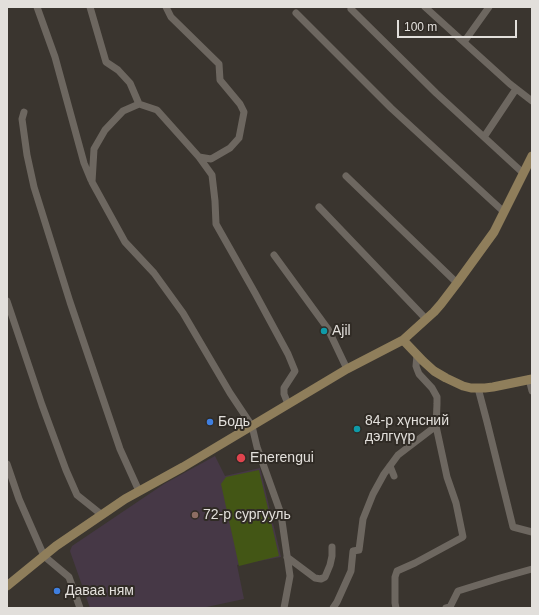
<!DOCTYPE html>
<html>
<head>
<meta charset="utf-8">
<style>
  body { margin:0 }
  #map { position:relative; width:539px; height:615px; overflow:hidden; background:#3a352f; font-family:Helvetica,sans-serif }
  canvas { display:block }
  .frame { position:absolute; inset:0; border:8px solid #e2dfdb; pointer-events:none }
  .scale { position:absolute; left:397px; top:20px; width:120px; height:18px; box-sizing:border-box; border:2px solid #e2dfdb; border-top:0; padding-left:5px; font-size:12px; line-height:14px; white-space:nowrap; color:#e2dfdb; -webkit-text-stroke:3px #302b25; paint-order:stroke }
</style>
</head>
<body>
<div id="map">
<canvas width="539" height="615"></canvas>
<div class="frame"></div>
<div class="scale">100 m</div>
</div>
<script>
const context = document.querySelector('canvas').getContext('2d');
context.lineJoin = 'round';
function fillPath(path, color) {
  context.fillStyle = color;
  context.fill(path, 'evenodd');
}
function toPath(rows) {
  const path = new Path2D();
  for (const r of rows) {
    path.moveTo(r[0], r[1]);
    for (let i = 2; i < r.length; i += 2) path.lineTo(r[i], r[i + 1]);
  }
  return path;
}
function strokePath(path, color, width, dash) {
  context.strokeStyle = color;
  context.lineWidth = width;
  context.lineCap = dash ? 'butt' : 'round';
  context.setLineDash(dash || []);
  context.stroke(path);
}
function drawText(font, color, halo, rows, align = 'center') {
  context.font = font + ' Helvetica,sans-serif';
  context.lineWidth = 4;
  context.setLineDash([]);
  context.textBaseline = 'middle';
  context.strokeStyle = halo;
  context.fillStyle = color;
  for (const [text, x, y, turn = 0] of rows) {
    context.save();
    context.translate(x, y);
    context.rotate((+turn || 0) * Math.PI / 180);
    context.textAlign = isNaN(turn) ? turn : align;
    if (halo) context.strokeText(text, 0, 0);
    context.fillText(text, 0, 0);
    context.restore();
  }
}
const education = toPath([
  [215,456,225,476,260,468,281,557,237,565,244,599,202,608,90,608,71,554,70,551,72,546,164,484]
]);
const green = toPath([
  [259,470,279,556,239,566,221,484,226,477]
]);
const street = toPath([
  [37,7,55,57,84,163,91,180],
  [90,7,106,62,118,70,130,83,139,104],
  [166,7,171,17,219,64,220,80,240,104,244,112,239,138,230,148,211,159,199,157,157,110,139,104,123,111,105,130,94,149,92,182,125,242,154,273,183,313,230,393,252,426,257,447,281,514,290,576,284,608],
  [425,7,510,84,532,101],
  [351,9,436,93,523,173],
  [296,13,391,108,504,212],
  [464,42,489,7],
  [24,112,22,119,27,155,34,187,70,302,120,449,139,491],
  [484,137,516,89],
  [199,157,212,175,215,201,216,224,255,293,288,354,295,371,284,388,284,394,288,404],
  [346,176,457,283],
  [319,207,426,319],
  [274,255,328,329,347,369],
  [7,301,42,405,66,470,77,495,102,515],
  [529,379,532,391],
  [478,388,487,422,513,527,532,532],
  [7,464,19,499,44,556,69,577,80,608],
  [390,466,394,476],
  [287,557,315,578,321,579,325,577,330,565,332,556,332,547],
  [333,608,337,602,351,571,353,551,359,550,363,519,373,494,384,474,398,455,436,426],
  [396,608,395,603,395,577,397,571,415,563,463,537,456,503,447,477,436,426,437,404,437,397,432,388,419,374,417,369,416,366,417,355],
  [446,608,450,607,458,591,500,578,532,569]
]);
const secondary = toPath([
  [403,340,423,361,434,371,446,378,463,386,471,388,485,388,493,387,532,379],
  [7,586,56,546,125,499,183,467,347,369,403,340,434,312,441,304,457,283,494,232,532,156]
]);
const markers = [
  [324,331,4,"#0f9aa8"],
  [210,422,4,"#3f7fe0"],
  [357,429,4,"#0f9aa8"],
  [241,458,5,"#e0444e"],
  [195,515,4,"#8d6e63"],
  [57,591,4,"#3f7fe0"]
];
const poiNames = [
  ["Ajil",332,331],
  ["84-р хүнсний",365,421],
  ["дэлгүүр",365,437],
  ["Бодь",218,422],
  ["Enerengui",250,458],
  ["72-р сургууль",203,515],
  ["Даваа ням",65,591]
];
fillPath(education, '#463846');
fillPath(green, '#435615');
strokePath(street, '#6d6760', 7);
strokePath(secondary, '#8f7e5b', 9);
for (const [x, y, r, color] of markers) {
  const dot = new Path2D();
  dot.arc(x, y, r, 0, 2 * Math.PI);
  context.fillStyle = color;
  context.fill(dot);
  strokePath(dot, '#302b25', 1.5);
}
drawText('14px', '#e2dfdb', '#302b25', poiNames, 'left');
</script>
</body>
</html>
